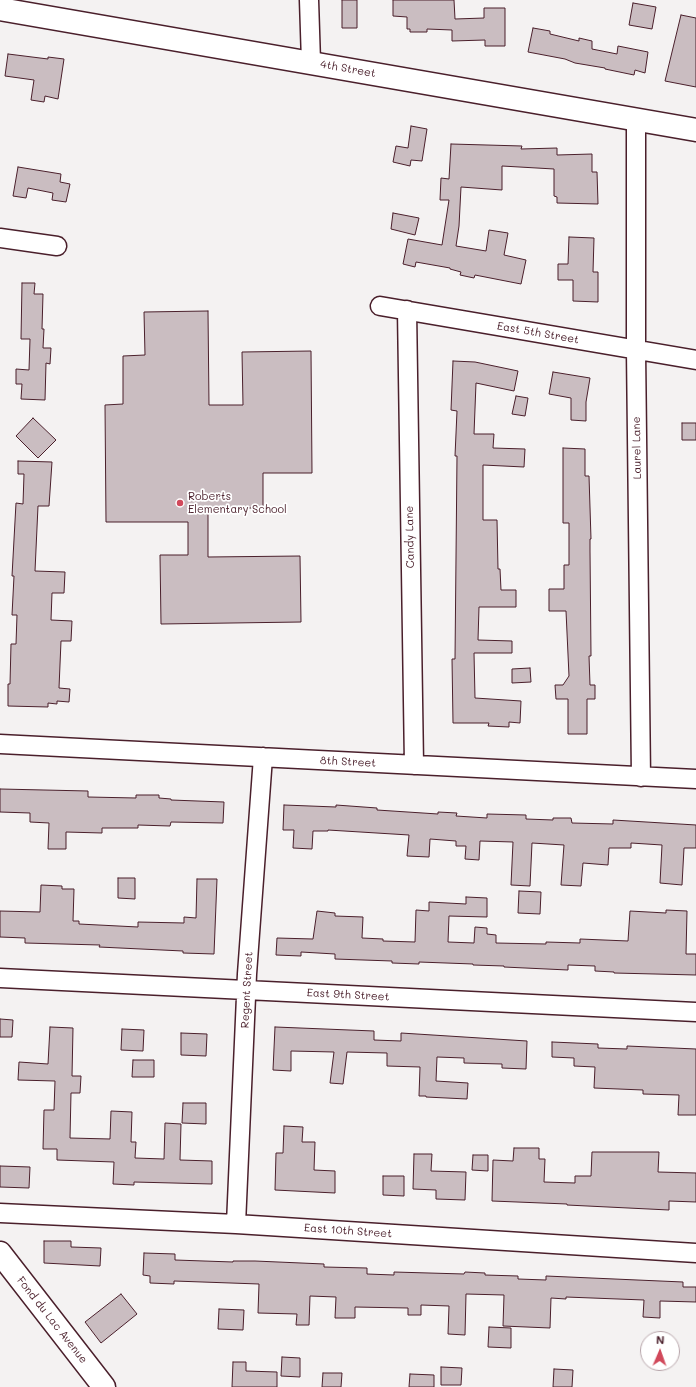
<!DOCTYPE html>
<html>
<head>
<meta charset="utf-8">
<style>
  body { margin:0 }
  #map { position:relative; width:696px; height:1387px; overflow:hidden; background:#f4f2f2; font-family:Mali,sans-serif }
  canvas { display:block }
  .north { position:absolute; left:640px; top:1331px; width:40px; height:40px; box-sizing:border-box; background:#fff; border:1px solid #b7a5aa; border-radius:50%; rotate:2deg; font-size:11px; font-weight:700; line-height:16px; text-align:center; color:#4a1f2b }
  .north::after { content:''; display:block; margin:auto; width:14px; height:18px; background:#d1495b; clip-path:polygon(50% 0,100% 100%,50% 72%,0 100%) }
</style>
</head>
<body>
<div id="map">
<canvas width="696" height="1387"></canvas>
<div class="north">N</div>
</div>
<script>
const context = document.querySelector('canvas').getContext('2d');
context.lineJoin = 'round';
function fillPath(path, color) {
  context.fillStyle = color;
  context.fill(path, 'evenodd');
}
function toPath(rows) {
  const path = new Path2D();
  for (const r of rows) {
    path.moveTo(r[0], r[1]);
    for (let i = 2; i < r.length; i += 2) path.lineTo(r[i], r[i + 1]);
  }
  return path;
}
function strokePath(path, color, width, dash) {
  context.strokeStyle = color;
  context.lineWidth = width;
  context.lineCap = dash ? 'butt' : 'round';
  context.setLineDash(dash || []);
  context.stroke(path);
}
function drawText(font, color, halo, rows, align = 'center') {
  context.font = font + ' Mali,sans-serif';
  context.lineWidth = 3.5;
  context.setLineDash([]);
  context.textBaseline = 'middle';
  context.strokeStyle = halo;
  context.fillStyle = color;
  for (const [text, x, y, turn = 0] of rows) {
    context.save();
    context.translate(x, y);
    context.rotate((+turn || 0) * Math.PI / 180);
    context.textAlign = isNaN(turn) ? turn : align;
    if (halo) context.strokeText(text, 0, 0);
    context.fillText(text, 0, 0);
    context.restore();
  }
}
const building = toPath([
  [342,0,357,0,357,28,342,28,342,0],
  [393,0,454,0,455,19,484,18,484,8,505,8,505,46,485,46,485,40,452,41,452,30,427,29,427,32,410,32,410,29,407,29,407,17,393,16,393,0],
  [633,3,656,7,652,29,629,25,633,3],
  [681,15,696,18,696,87,665,81,681,15],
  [533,28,550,31,550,34,579,41,579,38,592,41,592,49,617,54,618,46,648,52,645,73,635,70,634,75,605,69,605,68,575,63,565,59,528,52,533,28],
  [8,54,48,59,48,57,64,59,58,99,45,96,44,102,31,100,34,80,5,76,8,54],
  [411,126,427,129,422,161,411,160,410,166,393,162,396,146,408,148,411,126],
  [451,144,522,146,521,149,557,148,557,155,592,154,592,172,597,172,598,204,557,203,557,197,554,196,554,169,502,166,502,190,461,187,459,226,456,246,486,251,489,230,508,233,504,255,526,260,521,284,475,275,474,278,460,275,461,272,450,269,450,268,416,262,415,267,403,264,408,239,442,245,449,200,440,200,441,178,449,179,451,144],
  [18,167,61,174,60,182,70,184,66,202,52,200,53,193,28,188,26,198,13,196,18,167],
  [393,213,419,218,415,235,391,229,393,213],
  [569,237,594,238,593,272,598,272,598,302,573,301,573,280,558,280,558,264,568,264,569,237],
  [22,283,35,283,34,294,43,294,42,329,44,329,43,348,51,348,50,364,46,363,45,400,21,399,22,384,16,384,16,369,29,370,30,339,21,339,22,283],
  [208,311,209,405,243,405,242,352,311,351,312,473,263,473,263,508,208,508,208,557,300,556,301,622,161,624,160,555,188,555,188,522,106,522,105,405,123,404,123,356,145,355,144,312,208,311],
  [453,361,475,362,518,371,514,391,476,383,474,434,494,434,493,448,525,449,524,467,483,465,483,520,497,520,498,569,500,569,501,590,516,590,516,607,479,607,478,640,512,641,512,653,474,653,475,698,521,701,520,723,509,722,509,727,488,726,489,723,453,723,452,659,455,659,457,456,455,456,457,411,451,410,453,361],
  [553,372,590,378,586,402,586,421,571,420,571,398,549,394,553,372],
  [516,396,528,398,525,416,512,414,516,396],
  [33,418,56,440,38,458,16,436,33,418],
  [682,423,696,423,696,440,682,440,682,423],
  [563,448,585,449,585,476,589,476,591,539,590,539,590,551,591,656,589,656,590,685,595,685,595,699,587,699,587,734,568,734,568,699,556,699,555,685,563,685,569,676,566,611,549,611,549,589,564,589,564,565,569,565,569,523,563,523,563,448],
  [18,461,52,462,49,506,38,506,35,571,65,572,64,593,52,593,51,620,72,621,71,641,61,641,59,688,70,689,69,702,57,701,57,704,48,703,48,707,8,706,8,684,10,684,11,644,16,644,17,615,12,615,14,576,12,576,16,503,23,504,24,474,18,474,18,461],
  [530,668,531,682,512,683,512,669,530,668],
  [0,789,88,791,88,797,136,798,136,795,159,795,159,798,171,799,171,800,224,802,223,823,171,822,170,826,138,825,138,828,102,828,102,833,66,832,66,849,48,849,49,823,30,822,30,813,0,812,0,789],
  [284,805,336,807,336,805,377,808,377,810,438,814,438,812,457,813,456,816,487,818,487,814,526,815,526,819,553,820,553,818,571,818,572,823,613,824,613,820,696,825,696,848,684,848,682,885,660,883,662,845,631,843,631,848,609,848,608,865,583,863,581,886,561,885,564,845,532,843,530,886,511,885,513,842,480,841,479,860,465,859,466,846,456,846,456,841,430,839,429,857,407,856,409,835,328,830,328,831,313,831,312,849,293,848,294,830,283,830,284,805],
  [118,878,135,878,135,899,118,898,118,878],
  [197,879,217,879,214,954,183,953,183,951,99,947,100,945,25,943,25,938,0,937,0,911,40,912,41,885,62,886,62,889,74,889,73,921,79,921,79,924,138,927,138,922,184,923,184,917,196,918,197,879],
  [519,891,541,892,540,914,518,913,519,891],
  [466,897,487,898,487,917,449,916,448,942,474,943,475,927,487,928,487,934,496,935,496,943,546,944,546,942,580,943,580,939,628,941,630,911,666,913,666,910,687,911,686,954,696,954,696,975,614,973,614,972,595,971,595,966,568,965,568,970,504,967,504,966,473,965,473,964,419,962,419,964,392,963,392,961,335,959,335,954,301,952,301,956,276,955,277,938,313,939,317,911,335,913,335,916,363,917,362,938,383,939,383,941,415,942,416,910,429,911,429,902,466,904,466,897],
  [0,1019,13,1020,12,1037,0,1037,0,1019],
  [50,1027,73,1028,72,1076,81,1076,80,1093,71,1093,70,1138,110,1139,111,1111,132,1112,131,1142,136,1142,135,1158,164,1159,165,1123,181,1124,180,1160,212,1161,212,1184,134,1182,134,1185,113,1184,114,1162,57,1160,57,1149,43,1149,44,1110,54,1110,55,1081,18,1080,19,1062,48,1064,50,1027],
  [275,1027,374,1031,374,1040,401,1041,401,1033,527,1041,526,1069,502,1068,502,1064,464,1063,464,1058,437,1057,436,1081,468,1083,467,1099,426,1097,426,1096,419,1096,420,1067,387,1066,387,1053,347,1052,343,1084,330,1083,334,1052,291,1051,291,1071,273,1070,275,1027],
  [122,1029,144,1030,143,1051,121,1050,122,1029],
  [181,1033,207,1034,206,1056,181,1055,181,1033],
  [552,1042,598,1044,598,1048,627,1049,627,1046,696,1049,696,1115,678,1115,679,1095,643,1094,643,1090,594,1088,595,1067,574,1066,574,1058,552,1057,552,1042],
  [133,1060,154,1060,154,1077,132,1077,133,1060],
  [183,1103,206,1103,206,1124,182,1123,183,1103],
  [284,1126,303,1127,302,1142,315,1142,314,1170,335,1171,335,1193,275,1190,276,1153,283,1153,284,1126],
  [514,1148,539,1148,539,1159,545,1159,544,1182,575,1183,575,1176,591,1176,592,1152,659,1152,658,1172,696,1173,696,1202,669,1201,669,1210,567,1205,567,1204,492,1201,493,1160,513,1161,514,1148],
  [414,1154,432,1154,431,1171,466,1172,465,1200,436,1199,436,1190,413,1189,414,1154],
  [473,1155,488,1155,488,1171,472,1170,473,1155],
  [0,1166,30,1167,29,1188,0,1187,0,1166],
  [383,1176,404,1176,404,1196,383,1195,383,1176],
  [44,1241,71,1241,71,1247,101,1248,100,1266,44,1263,44,1241],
  [144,1253,175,1254,175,1260,233,1262,233,1261,255,1261,324,1264,324,1267,367,1268,367,1274,394,1275,394,1272,464,1274,465,1272,485,1273,485,1275,518,1276,518,1279,546,1280,546,1276,683,1282,683,1287,696,1287,696,1302,660,1301,660,1318,643,1317,644,1300,566,1297,566,1299,551,1298,550,1328,503,1326,504,1295,466,1294,465,1335,448,1334,449,1306,421,1305,421,1315,408,1315,408,1308,355,1307,355,1318,335,1318,336,1297,310,1296,309,1325,296,1325,297,1314,258,1313,259,1284,174,1281,174,1284,150,1283,150,1276,143,1275,144,1253],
  [121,1294,137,1314,101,1343,85,1322,121,1294],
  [219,1309,244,1310,243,1330,218,1329,219,1309],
  [489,1327,511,1328,511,1348,488,1347,489,1327],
  [282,1357,300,1358,300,1377,281,1376,282,1357],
  [233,1362,246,1362,246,1371,277,1372,277,1387,232,1387,233,1362],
  [441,1367,462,1368,461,1385,441,1385,441,1367],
  [554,1369,573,1370,572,1387,553,1387,554,1369],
  [323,1373,342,1373,341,1387,322,1387,323,1373],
  [410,1374,434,1375,434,1387,409,1387,410,1374]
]);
const minor = toPath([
  [309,0,311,62],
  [636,120,636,351,641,777],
  [0,238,57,246],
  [380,306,696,360],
  [407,310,414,765],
  [0,744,696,779],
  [0,978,696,1012],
  [0,1213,236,1224,696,1253],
  [236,1224,247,974,263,757]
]);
const tertiary = toPath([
  [0,9,696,130]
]);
const secondary = toPath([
  [0,1253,104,1387]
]);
const markers = [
  [180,503,4,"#d1495b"]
];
const streetNames = [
  ["4th Street",348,69,10],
  ["East 5th Street",538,333,10],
  ["Laurel Lane",637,448,-91],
  ["Candy Lane",410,537,-91],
  ["8th Street",348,762,3],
  ["Regent Street",247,990,-87],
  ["East 9th Street",348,995,3],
  ["East 10th Street",348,1231,4],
  ["Fond du Lac Avenue",52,1320,52]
];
const poiNames = [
  ["Roberts",188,497],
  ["Elementary School",188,510]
];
fillPath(building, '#cabdc1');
strokePath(building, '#4a1f2b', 1);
strokePath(minor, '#4a1f2b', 21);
strokePath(tertiary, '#4a1f2b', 25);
strokePath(secondary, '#4a1f2b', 25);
strokePath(minor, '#fff', 18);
strokePath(tertiary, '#fff', 22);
strokePath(secondary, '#fff', 22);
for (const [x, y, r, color] of markers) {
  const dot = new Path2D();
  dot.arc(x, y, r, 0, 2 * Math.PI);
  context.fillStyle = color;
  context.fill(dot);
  strokePath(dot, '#fff', 1.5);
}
drawText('11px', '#4a1f2b', '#fff', streetNames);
drawText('11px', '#4a1f2b', '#fff', poiNames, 'left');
</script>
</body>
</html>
